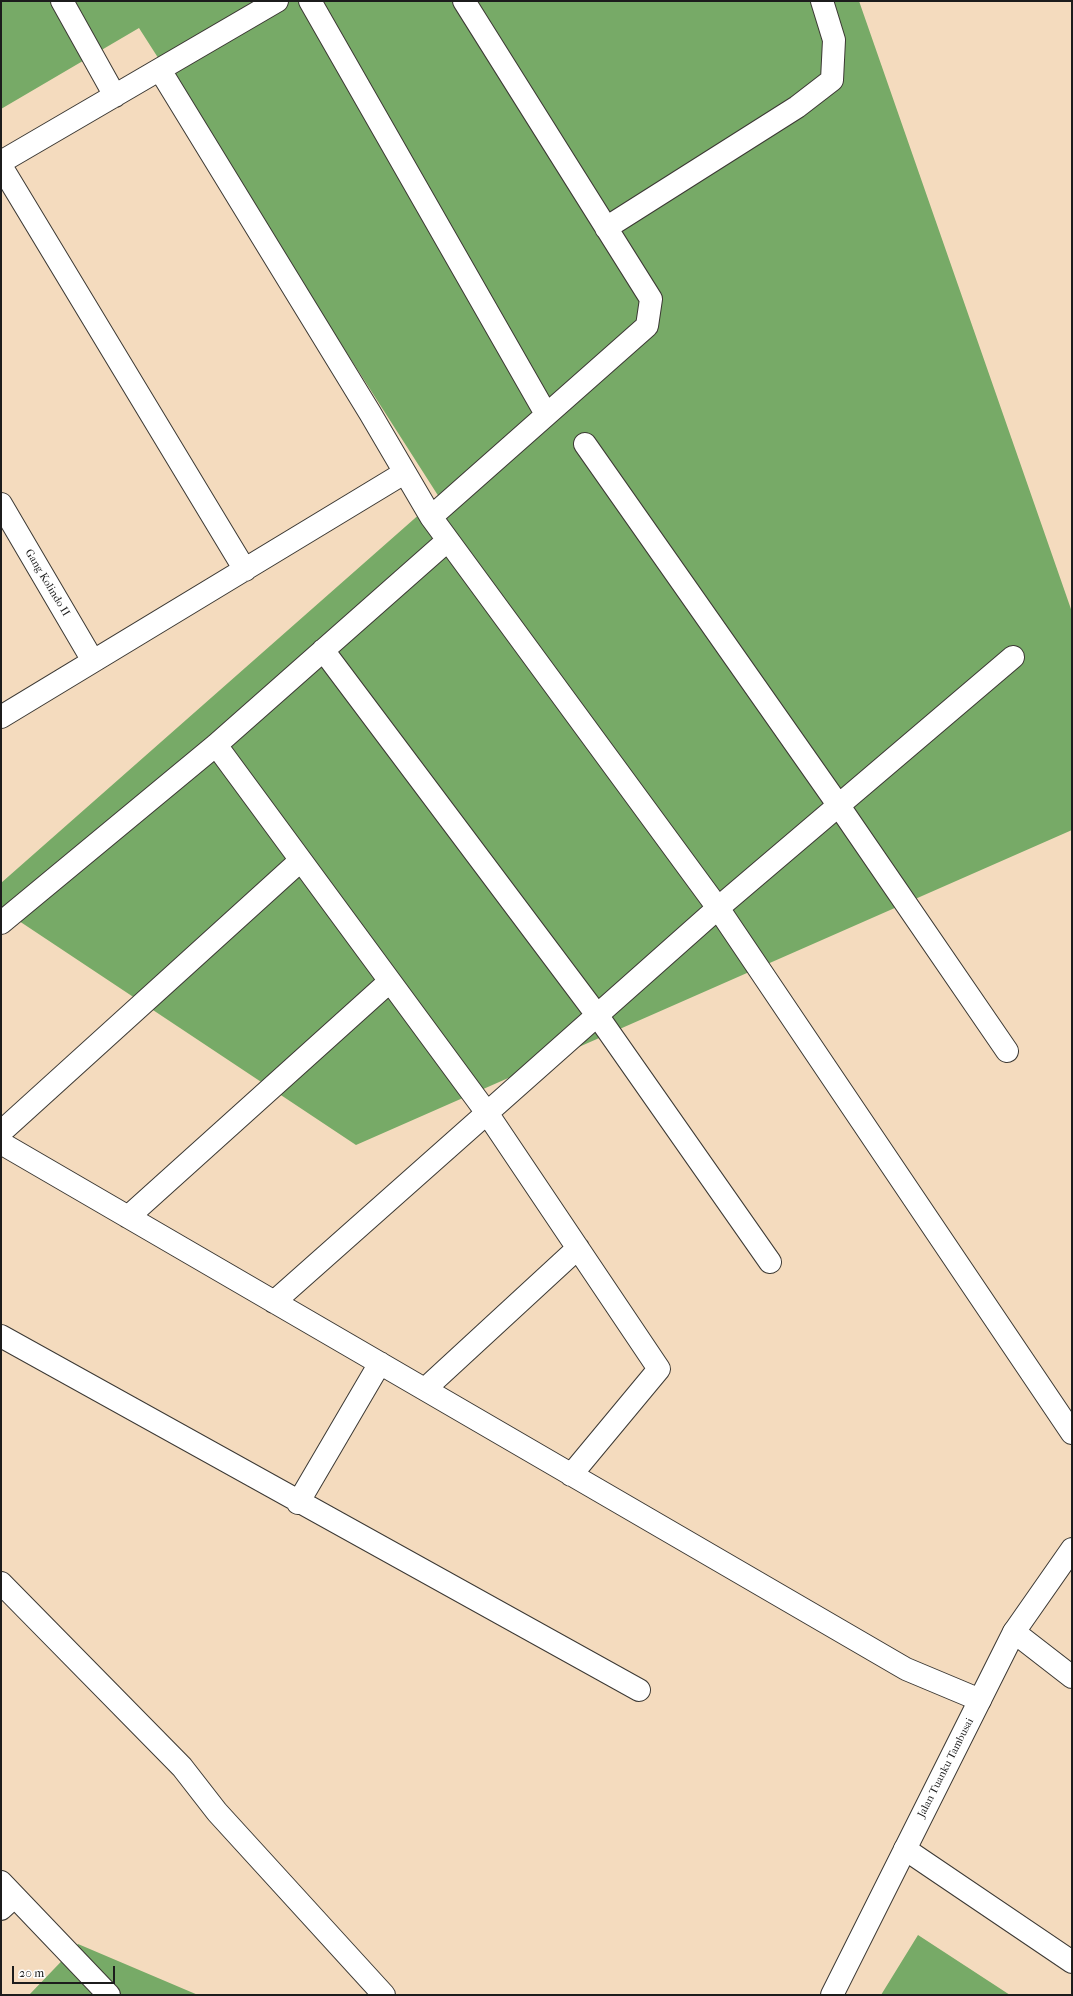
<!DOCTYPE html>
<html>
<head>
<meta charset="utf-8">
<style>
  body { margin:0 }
  #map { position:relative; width:1073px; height:1996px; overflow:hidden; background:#f4dbbe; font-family:"IM FELL French Canon",serif }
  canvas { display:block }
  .frame { position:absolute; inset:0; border:2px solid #1c1c1c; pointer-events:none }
  .scale { position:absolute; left:12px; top:1966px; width:103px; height:18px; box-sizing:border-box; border:2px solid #1c1c1c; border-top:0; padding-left:5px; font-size:12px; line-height:14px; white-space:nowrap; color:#1c1c1c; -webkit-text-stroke:3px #fff; paint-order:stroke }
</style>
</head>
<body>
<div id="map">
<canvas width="1073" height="1996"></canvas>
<div class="frame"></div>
<div class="scale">20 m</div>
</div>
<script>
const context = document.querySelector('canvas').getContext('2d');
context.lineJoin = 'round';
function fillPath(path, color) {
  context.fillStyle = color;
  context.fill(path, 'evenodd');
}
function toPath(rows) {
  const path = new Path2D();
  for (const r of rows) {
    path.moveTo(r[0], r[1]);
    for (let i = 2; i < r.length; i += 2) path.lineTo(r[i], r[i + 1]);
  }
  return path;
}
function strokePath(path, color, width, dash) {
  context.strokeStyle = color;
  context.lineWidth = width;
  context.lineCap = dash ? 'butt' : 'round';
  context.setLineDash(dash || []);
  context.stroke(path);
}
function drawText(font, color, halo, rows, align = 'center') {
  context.font = font + ' "IM FELL French Canon",serif';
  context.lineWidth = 3.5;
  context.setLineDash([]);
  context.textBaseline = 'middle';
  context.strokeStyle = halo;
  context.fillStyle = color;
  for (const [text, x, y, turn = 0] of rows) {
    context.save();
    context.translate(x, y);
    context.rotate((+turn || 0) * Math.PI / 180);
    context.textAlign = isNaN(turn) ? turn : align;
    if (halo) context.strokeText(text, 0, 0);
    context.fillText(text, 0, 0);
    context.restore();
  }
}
const forest = toPath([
  [1,1,859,1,1072,612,1072,830,356,1145,1,909,1,883,439,497,139,28,1,109],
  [918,1935,1010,1995,881,1995],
  [78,1944,198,1995,29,1995]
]);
const street = toPath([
  [62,1,115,96],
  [310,1,546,414],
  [160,70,370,413,431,517,718,908,1072,1433],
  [1,162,277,1],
  [1,166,245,570],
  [606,228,797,107,832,80,834,40,822,1],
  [585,444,839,806,1007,1051],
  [1,504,93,661],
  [431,517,647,326,651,299,464,1],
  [323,650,597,1015,770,1262],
  [1,717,404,473],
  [216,745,487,1113,659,1369,571,1475],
  [1,923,216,745,447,541],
  [1,1132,300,861],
  [1,1143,906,1669,980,1700],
  [128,1217,389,982],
  [274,1302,718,908,1013,657],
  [1,1336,639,1690],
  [425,1389,578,1248],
  [298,1503,380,1363],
  [1,1583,182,1767,217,1812,384,1995],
  [1014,1632,1072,1677],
  [905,1849,1072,1962],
  [1,1882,109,1995],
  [1,1909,14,1897]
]);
const secondary = toPath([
  [832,1995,1014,1632,1072,1549]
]);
const streetNames = [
  ["Gang Kolindo II",47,583,59],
  ["Jalan Tuanku Tambusai",946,1768,-63]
];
fillPath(forest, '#77aa67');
strokePath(street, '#3c3934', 24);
strokePath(secondary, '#3c3934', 24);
strokePath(street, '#fff', 22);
strokePath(secondary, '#fff', 22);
drawText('11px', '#1c1c1c', '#fff', streetNames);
</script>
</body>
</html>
